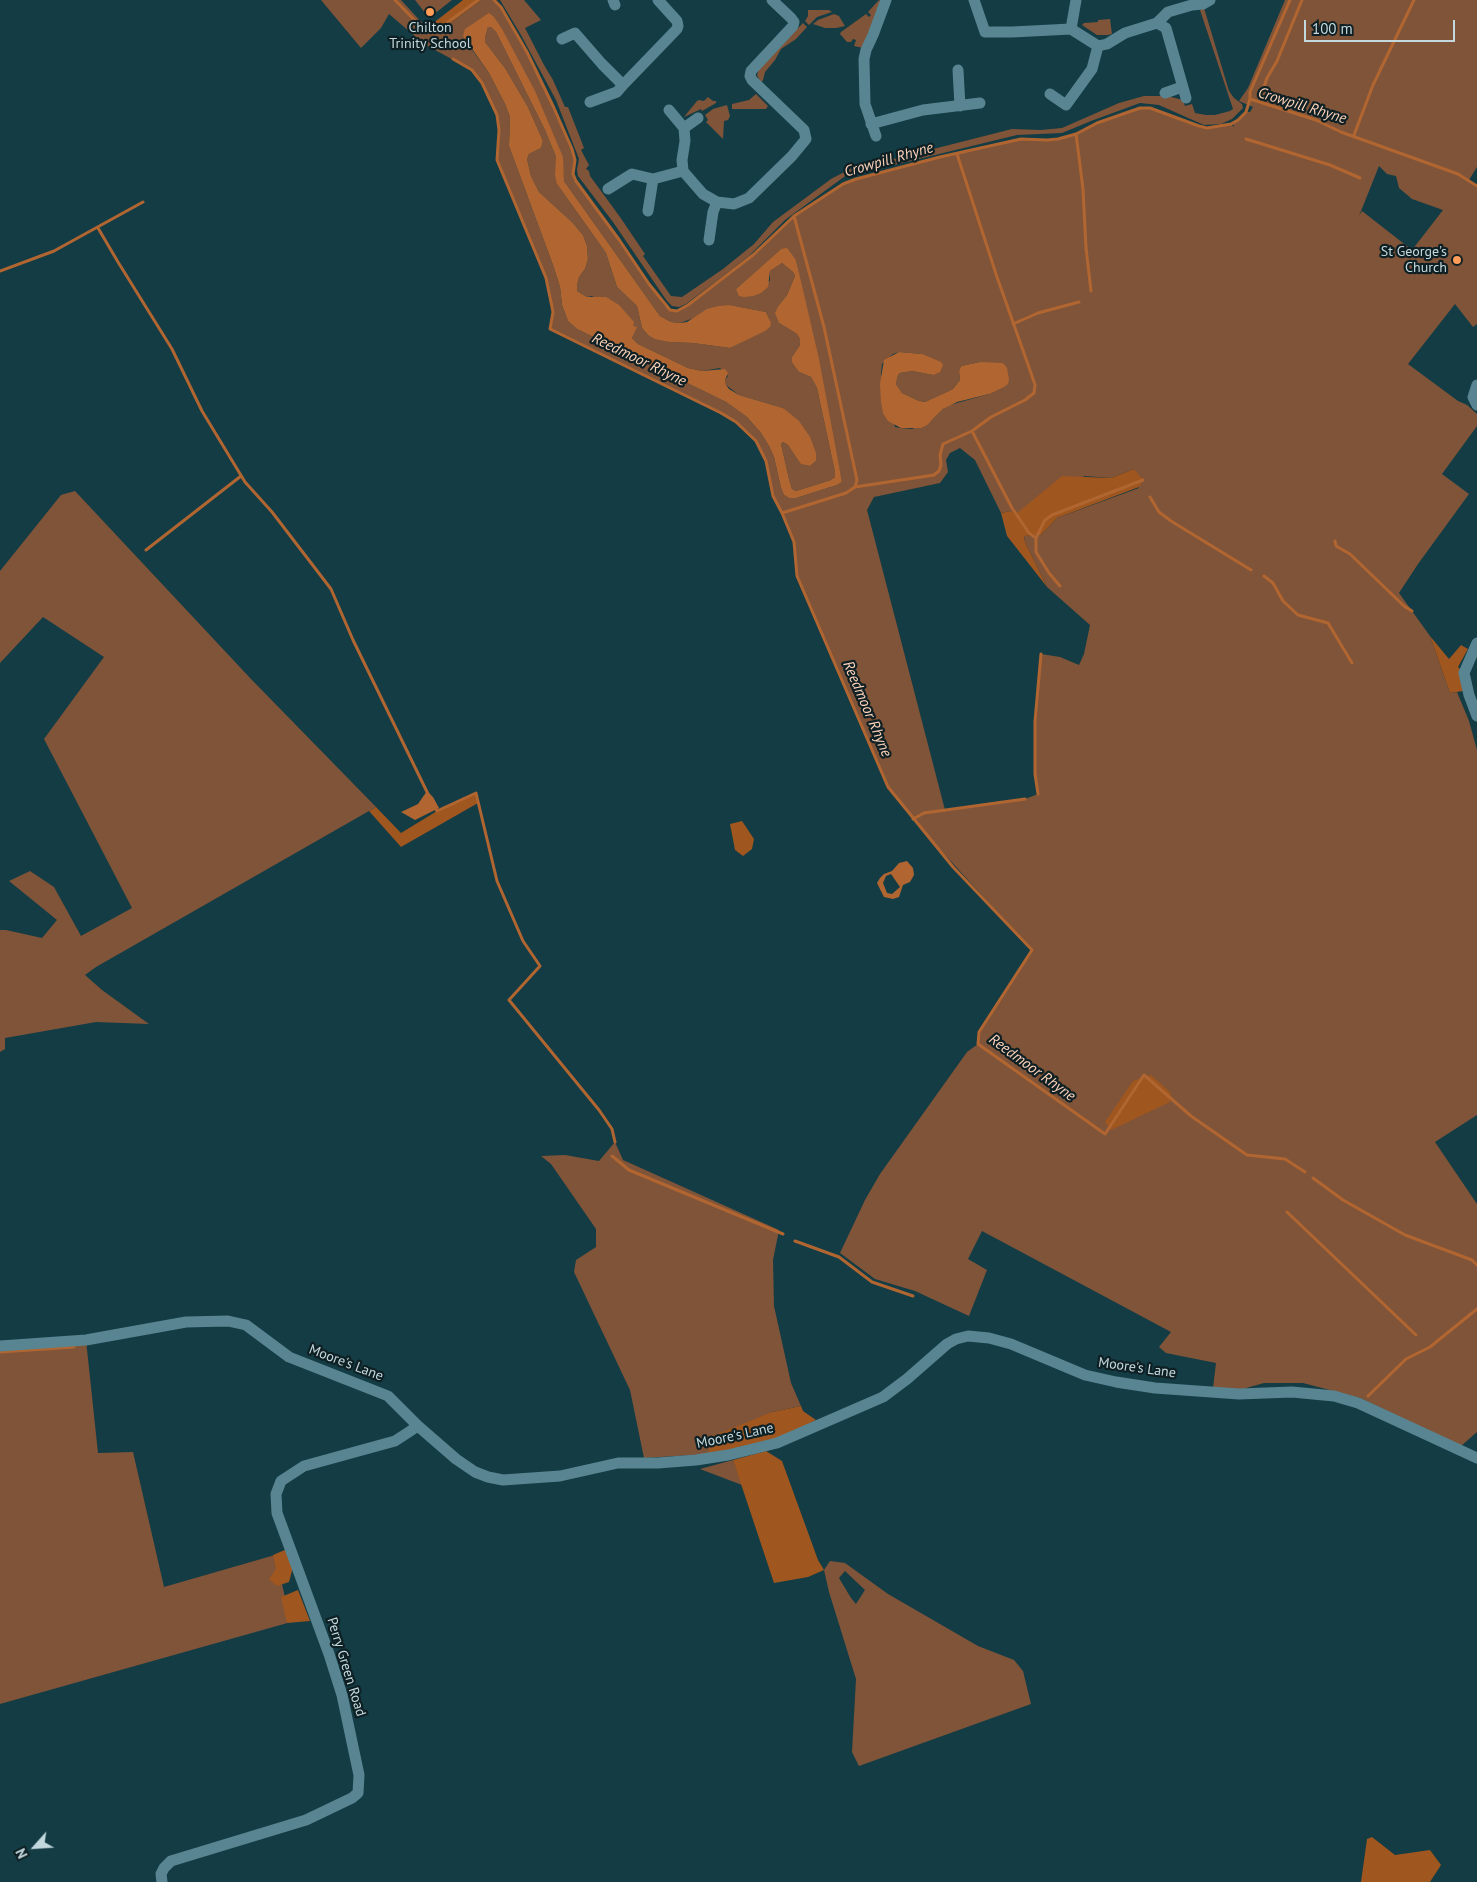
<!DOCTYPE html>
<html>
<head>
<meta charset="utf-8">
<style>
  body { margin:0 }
  #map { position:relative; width:1477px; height:1882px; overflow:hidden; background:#133c45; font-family:"PT Sans",sans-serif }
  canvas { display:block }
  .north { position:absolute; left:10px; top:1822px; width:50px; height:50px; -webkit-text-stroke:4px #0f2024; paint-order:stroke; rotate:244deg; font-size:14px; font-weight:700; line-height:20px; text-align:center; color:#c4d9de }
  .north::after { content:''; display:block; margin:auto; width:18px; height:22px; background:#c4d9de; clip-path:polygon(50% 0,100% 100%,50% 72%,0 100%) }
  .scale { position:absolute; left:1304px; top:20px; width:151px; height:22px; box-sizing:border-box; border:2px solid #c4d9de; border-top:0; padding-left:6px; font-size:15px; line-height:18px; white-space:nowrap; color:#c4d9de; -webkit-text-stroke:4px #0f2024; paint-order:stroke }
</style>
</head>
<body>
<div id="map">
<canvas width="1477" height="1882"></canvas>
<div class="north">N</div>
<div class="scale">100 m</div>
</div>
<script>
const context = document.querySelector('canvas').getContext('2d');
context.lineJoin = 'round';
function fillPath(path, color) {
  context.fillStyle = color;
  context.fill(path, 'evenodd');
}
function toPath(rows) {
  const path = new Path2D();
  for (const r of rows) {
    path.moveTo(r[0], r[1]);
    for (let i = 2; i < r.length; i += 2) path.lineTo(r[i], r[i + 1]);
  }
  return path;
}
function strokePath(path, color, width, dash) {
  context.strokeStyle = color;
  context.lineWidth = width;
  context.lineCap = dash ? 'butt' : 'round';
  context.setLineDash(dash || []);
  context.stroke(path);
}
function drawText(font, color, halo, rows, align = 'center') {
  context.font = font + ' "PT Sans",sans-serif';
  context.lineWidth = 4.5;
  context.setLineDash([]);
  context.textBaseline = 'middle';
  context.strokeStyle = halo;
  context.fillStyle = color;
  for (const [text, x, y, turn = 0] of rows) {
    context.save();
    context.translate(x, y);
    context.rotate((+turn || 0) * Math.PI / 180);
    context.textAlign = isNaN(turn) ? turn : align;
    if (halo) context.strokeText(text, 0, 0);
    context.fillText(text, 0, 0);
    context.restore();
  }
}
const green = toPath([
  [321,0,401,0,425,26,432,24,438,32,482,0,494,0,501,7,527,52,554,108,572,149,575,160,573,174,576,181,664,305,670,310,677,311,688,305,753,255,794,216,832,191,856,179,940,157,1021,139,1047,140,1058,139,1076,134,1097,123,1140,108,1150,108,1172,115,1199,126,1207,128,1231,124,1234,127,1233,123,1246,112,1250,112,1253,107,1239,101,1248,88,1285,0,1477,0,1477,167,1469,180,1477,186,1477,324,1473,327,1455,304,1408,364,1458,401,1467,405,1477,414,1477,426,1442,474,1469,494,1418,564,1399,593,1430,636,1450,693,1457,692,1469,721,1477,750,1477,1115,1435,1142,1477,1204,1477,1432,1461,1446,1360,1398,1303,1383,1264,1383,1239,1390,1213,1388,1216,1363,1166,1353,1159,1347,1171,1332,982,1231,968,1259,987,1270,969,1316,915,1291,875,1279,840,1253,865,1200,880,1174,967,1052,978,1044,979,1032,1032,950,915,822,888,787,797,576,794,542,782,513,773,496,766,461,756,441,736,422,721,413,550,329,553,312,546,278,497,160,499,130,497,115,482,83,472,70,424,44,389,14,381,28,361,48],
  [494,17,558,146,562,157,564,181,660,316,671,322,680,323,730,305,766,312,769,319,770,327,730,348,693,343,669,342,648,335,642,328,637,306,617,287,606,253,557,184,556,157,545,130,496,32,491,27,488,27,485,38,485,42,505,68,528,107,543,141,541,148,529,154,527,159,531,176,539,192,572,222,583,235,587,246,588,259,585,269,579,277,577,285,577,291,587,297,592,296,632,323,633,327,636,327,632,338,638,344,688,368,702,371,720,368,728,376,725,380,726,385,739,395,783,408,816,453,816,461,810,466,802,464,788,445,783,442,781,444,789,479,792,489,796,491,831,480,835,477,835,472,817,388,811,377,799,372,792,357,800,345,800,339,797,334,779,323,779,305,787,295,795,276,793,272,782,263,770,271,770,281,736,289,781,249,796,260,842,482,837,485,796,498,789,498,784,495,781,488,774,457,769,446,761,433,747,417,726,402,577,329,568,321,562,305,560,287,553,265,509,146,510,117,505,104,489,73,467,43],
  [1379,166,1387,174,1396,176,1399,188,1412,199,1443,210,1412,250,1362,211,1359,216],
  [899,352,922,354,933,375,912,371,900,373,898,375,896,384,902,393,919,401,925,402,953,389,960,380,959,371,961,366,980,362,1008,373,1008,376,989,394,950,405,943,409,931,421,912,429,901,428,895,427,881,374,882,364,893,354],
  [960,448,975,460,1001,513,1010,511,1020,520,1084,476,1111,478,1134,469,1139,488,1057,518,1041,535,1024,536,1025,542,1047,587,1090,625,1084,654,1079,665,1060,657,1041,654,1035,721,1035,774,1038,794,1025,799,945,810,867,510,874,497,940,483,948,472,946,460,950,453],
  [415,0,452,0,429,18],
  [500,0,524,0,541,20,525,28,544,65,553,80,565,107,568,107,584,148,581,150,589,165,586,169,589,171,590,176,620,217,645,254,643,256,671,296,682,297,723,269,754,244,773,222,831,179,850,169,881,163,883,168,848,174,785,220,750,255,727,273,686,304,679,307,672,306,667,301,613,222,578,176,577,170,579,159,556,100,521,35],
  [879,0,881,2,863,48,854,46,856,40,853,39,851,42,847,42,840,34,841,32,866,14,869,17,871,15,868,12],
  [1204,8,1229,91,1234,98,1242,104,1243,108,1232,119,1221,124,1204,125,1159,105,1140,103,1091,121,1062,133,1017,135,890,166,890,160,1012,129,1041,130,1062,128,1119,103,1144,96,1167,96,1183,100,1185,106,1192,104,1195,113,1206,115,1215,115,1230,111,1233,109,1200,10],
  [808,10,829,10,832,12,817,17,809,25,805,21,808,16],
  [834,14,839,16,845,26,836,28,825,28,813,24,818,20],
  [1110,19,1112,34,1108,35,1097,35,1082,25,1084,23,1098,22,1098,20],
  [803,23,807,27,796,39,781,49,775,60,765,72,763,80,761,83,757,75,759,69],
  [756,94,768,106,766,109,732,109,732,104,749,100],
  [708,97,713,101,716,101,716,103,702,111,701,109,684,117,697,101,699,100,704,101],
  [727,105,730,116,728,120,724,121,723,139,706,122,708,120,705,115,713,109],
  [75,491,251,679,376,807,96,967,85,975,102,990,149,1024,96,1022,5,1038,5,1049,0,1052,0,930,6,930,42,938,57,920,9,881,30,871,54,887,81,936,132,908,44,739,104,657,43,617,0,663,0,571,61,495],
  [615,1142,623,1160,779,1230,773,1260,774,1306,791,1383,801,1406,772,1412,708,1454,644,1458,630,1390,574,1272,576,1260,596,1247,596,1229,551,1164,541,1156,565,1155,599,1161],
  [86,1340,98,1453,133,1452,164,1587,275,1555,291,1622,0,1704,0,1346],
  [733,1460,742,1485,700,1469],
  [830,1561,845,1563,888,1594,978,1646,1014,1660,1023,1671,1031,1704,859,1766,852,1752,856,1679,829,1592,824,1570],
  [845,1571,865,1590,856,1604,851,1598,839,1578]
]);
const forest = toPath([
  [463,0,482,0,438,32,432,24],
  [1134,469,1143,480,1139,487,1057,518,1041,535,1024,536,1025,542,1047,587,1007,536,1001,513,1010,511,1016,514,1062,476,1111,478],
  [1430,636,1449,659,1461,645,1468,649,1458,667,1461,670,1463,691,1450,693],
  [477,792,478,803,401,847,369,811,376,807,401,833,437,811],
  [742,821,754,839,752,849,743,856,735,850,730,824],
  [1151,1075,1171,1093,1170,1102,1111,1130,1105,1122,1133,1081],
  [801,1406,803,1411,816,1420,779,1440,708,1454,713,1436,772,1412],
  [766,1451,782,1461,818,1560,824,1570,808,1577,774,1583,733,1460],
  [287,1549,293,1567,289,1582,277,1586,269,1579,276,1569,273,1555],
  [298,1590,310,1621,287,1623,281,1597],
  [1372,1837,1395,1855,1430,1850,1441,1865,1430,1882,1361,1882,1367,1839]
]);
const water = toPath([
  [489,13,494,17,502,29,535,91,563,157,564,181,660,316,671,322,680,323,687,322,707,309,719,306,730,305,766,312,771,323,770,327,765,331,730,348,693,343,669,342,655,339,648,335,642,328,637,306,617,287,606,253,557,184,555,175,556,157,545,130,496,32,491,27,488,27,485,38,485,42,505,68,528,107,543,141,541,148,529,154,527,159,531,176,539,192,572,222,583,235,587,246,588,259,585,269,579,277,577,285,577,291,587,297,606,297,619,305,634,322,633,326,637,327,632,338,638,344,688,368,702,371,725,369,728,373,725,380,726,385,729,389,739,395,783,408,799,421,810,437,816,453,816,461,810,466,801,464,788,445,783,442,781,444,789,479,792,489,796,491,831,480,835,477,835,472,817,388,811,377,799,372,792,362,792,357,800,345,800,339,797,334,779,323,775,313,779,305,787,295,795,276,793,272,782,263,770,271,768,287,761,293,753,296,744,297,739,296,736,289,781,249,787,248,796,260,819,359,842,482,837,485,796,498,789,498,784,495,781,488,774,457,769,446,761,433,747,417,726,402,577,329,568,321,562,305,560,287,553,265,509,146,510,117,505,104,489,73,463,36,465,29],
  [899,352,922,354,941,362,943,365,940,372,933,375,912,371,900,373,898,375,896,384,902,393,919,401,925,402,953,389,960,380,959,371,961,366,980,362,1001,363,1004,364,1007,368,1009,379,1008,384,1004,387,989,394,957,402,943,409,927,425,921,428,901,428,888,421,883,413,881,402,880,384,884,360],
  [427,791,433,797,439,808,415,820,401,812,418,804],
  [907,861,913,868,914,875,910,882,903,885,899,897,893,899,884,897,877,883,880,878,884,874,892,871,899,863],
  [891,874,900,887,892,894,887,893,883,883,886,876]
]);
const stream = toPath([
  [395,0,426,32,433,33,478,0],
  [494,0,501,7,527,52,554,108,572,149,575,160,573,174,576,181,620,241,649,284,670,310,677,311,688,305,753,255,794,216,843,184,856,179,940,157,1021,139,1047,140,1058,139,1076,134,1097,123,1140,108,1150,108,1199,126,1207,128,1231,124,1238,120,1246,112,1250,99,1316,120,1341,132,1458,174,1477,186],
  [453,59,472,70,482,83,497,115,499,130,497,160,546,278,553,312,550,329,721,413,736,422,756,441,766,461,773,496,782,513,794,542,797,576,888,787,953,867,1032,950,979,1032,978,1044,1105,1134,1144,1075,1191,1116,1247,1155,1285,1159,1305,1172],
  [1262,93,1267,78,1277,61,1302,0],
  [1250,99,1250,92,1290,0],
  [1076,134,1083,189,1086,248,1091,291],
  [1354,135,1373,85,1414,0],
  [1246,139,1330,165,1360,178],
  [98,228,118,262,172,349,202,411,245,482,272,512,331,589,353,640,428,794],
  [0,271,54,251,143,202],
  [1013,324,1038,313,1079,302],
  [972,431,1012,508,1029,533,1036,538],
  [855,487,934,475,939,471,941,465,940,455,943,444,972,431,991,417,1025,400,1034,393,1035,385,1031,373,997,277,957,154],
  [1150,497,1159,512,1171,521,1251,570],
  [782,513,846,493,855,487,857,480,824,327,794,216],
  [1335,541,1336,546,1350,554,1404,606,1412,611],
  [146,550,241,476],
  [1264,576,1273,583,1283,601,1298,615,1328,623,1352,663],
  [1060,586,1049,573,1036,552,1036,538,1045,520,1052,515,1143,480],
  [1038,794,1035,774,1035,721,1041,654],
  [436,809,437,811,476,793,497,881,523,941,540,966,509,1000,599,1110,612,1129,615,1142],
  [913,819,924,813,1025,799],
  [612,1156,629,1170,783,1234],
  [1313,1178,1343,1200,1405,1235,1472,1260,1477,1265],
  [1287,1212,1416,1335],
  [795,1241,839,1257,872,1282,913,1296],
  [0,1352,74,1347],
  [1368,1396,1406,1359,1430,1347,1477,1309]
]);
const minor = toPath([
  [613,0,615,5],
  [974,0,985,32,1012,32,1071,29,1098,46,1107,44,1125,33,1157,23,1168,12,1192,5,1203,4,1210,0],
  [1157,23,1166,28,1186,98],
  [1071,29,1076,0],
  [562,39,575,33,602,64,623,85,677,29,678,26,677,21,658,0],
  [958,70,960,106],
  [1165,93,1182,87],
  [1050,94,1066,105,1092,69,1098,46],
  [590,102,617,92,623,85],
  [669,110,684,128],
  [698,118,684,128,685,141,682,160,683,171,703,194,717,202],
  [871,124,923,110,980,103],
  [876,136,865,104,864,59,866,50,873,35,886,0],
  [608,189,632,174,653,179],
  [648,211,653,179,683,171],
  [709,240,713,212,717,202,734,204,749,198,792,156,806,139,804,130,752,80,750,76,751,71,793,26,794,22,791,18,772,0],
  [1477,385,1473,397,1477,405],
  [1477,643,1464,673,1469,695,1477,716],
  [0,1346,86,1340,186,1322,228,1321,246,1325,289,1357,388,1396,418,1426,456,1459,475,1472,488,1477,503,1480,560,1476,618,1463,658,1463,696,1460,728,1455,777,1443,883,1397,907,1379,947,1344,956,1339,968,1336,989,1338,1011,1344,1085,1375,1116,1382,1155,1388,1239,1394,1292,1392,1334,1396,1358,1403,1477,1458],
  [162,1882,161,1874,164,1868,171,1861,306,1820,352,1798,358,1793,359,1775,342,1695,329,1654,277,1513,276,1494,281,1481,304,1466,395,1441,418,1426]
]);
const markers = [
  [430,12,5,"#fe9c58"],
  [1457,260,5,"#fe9c58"]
];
const poiNames = [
  ["Chilton",430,28],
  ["Trinity School",430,44],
  ["St George's",1447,252,"right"],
  ["Church",1447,268,"right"]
];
const streetNames = [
  ["Moore's Lane",346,1363,21],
  ["Moore's Lane",1137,1368,8],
  ["Moore's Lane",735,1436,-12],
  ["Perry Green Road",346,1667,73]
];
const waterNames = [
  ["Crowpill Rhyne",1302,106,17],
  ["Crowpill Rhyne",889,160,-16],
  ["Reedmoor Rhyne",639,360,26],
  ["Reedmoor Rhyne",867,709,67],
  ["Reedmoor Rhyne",1032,1068,36]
];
fillPath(green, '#805438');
fillPath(forest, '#9f561f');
fillPath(water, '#b16631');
strokePath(stream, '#b16631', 3);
strokePath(minor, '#588591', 11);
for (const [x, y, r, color] of markers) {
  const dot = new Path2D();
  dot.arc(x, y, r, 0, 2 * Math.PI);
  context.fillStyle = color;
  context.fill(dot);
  strokePath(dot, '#0f2024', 2);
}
drawText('14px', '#c4d9de', '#0f2024', poiNames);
drawText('14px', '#c4d9de', '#0f2024', streetNames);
drawText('italic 15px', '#fdd3b9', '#0f2024', waterNames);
</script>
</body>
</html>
